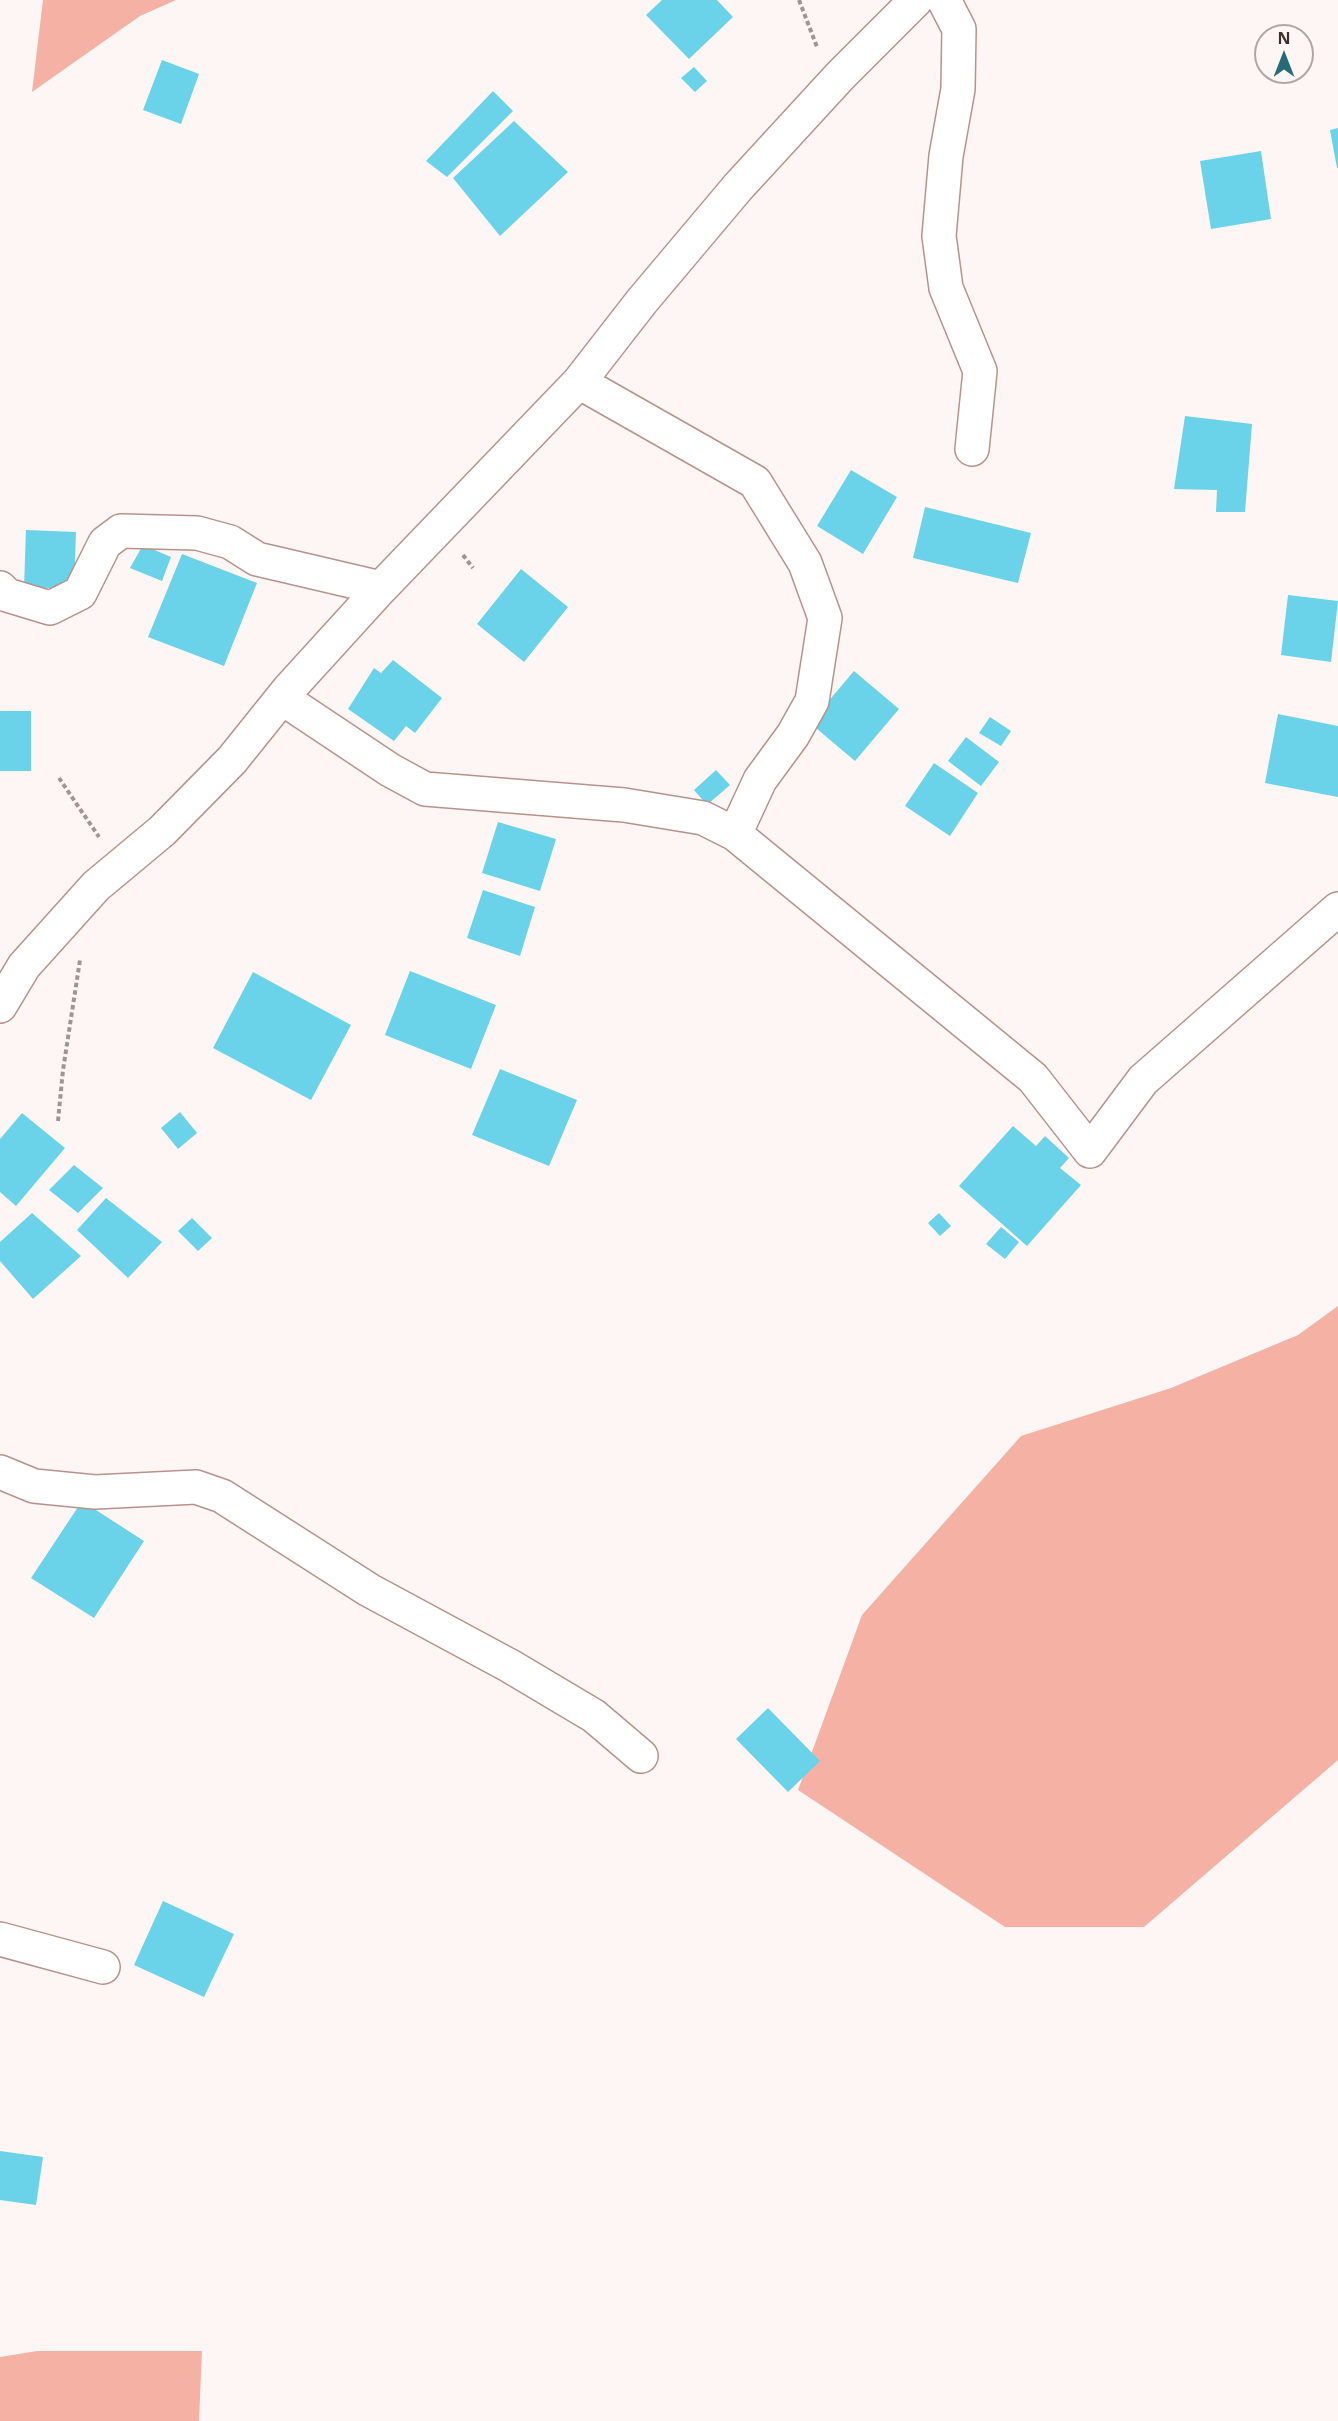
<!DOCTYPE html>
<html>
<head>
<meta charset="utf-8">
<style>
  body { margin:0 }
  #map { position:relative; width:1338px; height:2421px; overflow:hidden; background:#fef6f4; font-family:"Open Sans",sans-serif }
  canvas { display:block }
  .north { position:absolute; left:1254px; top:24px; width:60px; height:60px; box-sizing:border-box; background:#fef6f4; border:2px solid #b1a6a4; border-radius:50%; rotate:0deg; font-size:16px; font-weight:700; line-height:24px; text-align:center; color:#3e2f2b }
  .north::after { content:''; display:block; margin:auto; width:21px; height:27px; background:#256b7a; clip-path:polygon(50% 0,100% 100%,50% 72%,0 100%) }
</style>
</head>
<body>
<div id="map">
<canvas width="1338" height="2421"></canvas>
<div class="north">N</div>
</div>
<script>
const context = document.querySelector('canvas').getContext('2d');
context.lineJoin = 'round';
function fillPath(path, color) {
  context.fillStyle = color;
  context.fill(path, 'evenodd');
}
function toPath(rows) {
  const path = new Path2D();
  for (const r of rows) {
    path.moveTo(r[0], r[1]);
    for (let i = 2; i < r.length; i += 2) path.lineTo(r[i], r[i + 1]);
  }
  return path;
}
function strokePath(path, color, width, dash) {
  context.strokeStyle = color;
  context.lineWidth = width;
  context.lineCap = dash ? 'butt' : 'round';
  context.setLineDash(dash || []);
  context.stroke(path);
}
const forest = toPath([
  [43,0,176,0,140,16,32,92],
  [1338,1306,1338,1760,1144,1927,1005,1927,798,1790,862,1615,1021,1436,1171,1388,1298,1335],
  [37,2351,202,2351,199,2421,0,2421,0,2357]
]);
const building = toPath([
  [662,0,717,0,733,17,689,59,646,15],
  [162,60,199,74,181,124,143,110],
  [694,67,707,81,695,92,681,78],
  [493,91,513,111,447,177,426,161],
  [514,121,568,172,500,236,453,178],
  [1338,128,1338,168,1337,168,1330,130],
  [1261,151,1271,219,1211,229,1200,161],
  [1185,416,1252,424,1245,512,1216,512,1217,490,1174,489],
  [851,470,897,497,863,554,817,526],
  [925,507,1031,533,1018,583,913,558],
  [26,530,76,532,74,589,24,587],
  [143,545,171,557,162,581,130,568],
  [182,554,257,583,224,666,148,637],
  [521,569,568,607,524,662,477,624],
  [1288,595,1338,601,1331,662,1281,655],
  [393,660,442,698,415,733,406,726,394,741,348,709,374,668,381,673],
  [854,671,899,709,855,761,810,723],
  [0,711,31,711,31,771,0,771],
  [1278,714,1338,726,1338,797,1265,783],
  [990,717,1011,731,1001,746,979,733],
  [966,737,999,762,981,786,948,761],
  [934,763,978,793,950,836,905,806],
  [716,770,730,785,707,805,694,790],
  [498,822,556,839,540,891,482,873],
  [483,890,535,907,520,956,467,938],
  [410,971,496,1005,471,1069,385,1035],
  [253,972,351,1025,311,1100,213,1048],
  [500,1069,577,1100,549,1166,472,1135],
  [180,1112,197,1133,178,1149,161,1128],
  [22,1113,65,1148,16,1206,0,1192,0,1139],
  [1013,1126,1036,1146,1045,1136,1069,1158,1060,1168,1081,1185,1027,1246,959,1186],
  [74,1165,103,1188,78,1213,49,1190],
  [106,1198,162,1242,128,1278,77,1230],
  [32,1213,81,1256,33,1299,0,1261,0,1242],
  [939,1213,951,1226,940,1236,928,1223],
  [192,1218,212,1238,198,1251,178,1231],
  [1001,1227,1019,1242,1005,1259,986,1244],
  [82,1501,144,1541,94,1618,31,1578],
  [768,1708,820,1761,788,1792,736,1739],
  [163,1901,234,1934,204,1997,134,1965],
  [0,2151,43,2157,36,2205,0,2200]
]);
const path = toPath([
  [799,0,817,47],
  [463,555,473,568],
  [59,778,99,837],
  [58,1121,63,1070,80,960]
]);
const street = toPath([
  [944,0,959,29,958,89,946,156,939,236,946,288,980,371,972,449],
  [579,382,755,482,805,563,825,618,812,701,793,735,760,780,735,834],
  [0,588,7,595,50,608,80,593,105,543,121,531,197,533,230,542,257,559,381,588],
  [282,698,390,770,425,789,624,805,703,818,735,834,1033,1078,1090,1151,1143,1080,1338,909],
  [0,1006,24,966,96,886,162,831,232,760,289,689,381,588,579,382,642,301,738,187,840,76,916,0],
  [0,1472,34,1486,95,1492,196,1487,222,1496,369,1590,510,1666,594,1716,641,1756],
  [0,1939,103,1967]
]);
fillPath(forest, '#f5b1a4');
fillPath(building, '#6ad2e9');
strokePath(street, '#b8928a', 36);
strokePath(path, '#a09592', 4, [4.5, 3]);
strokePath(street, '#fff', 33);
</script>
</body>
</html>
